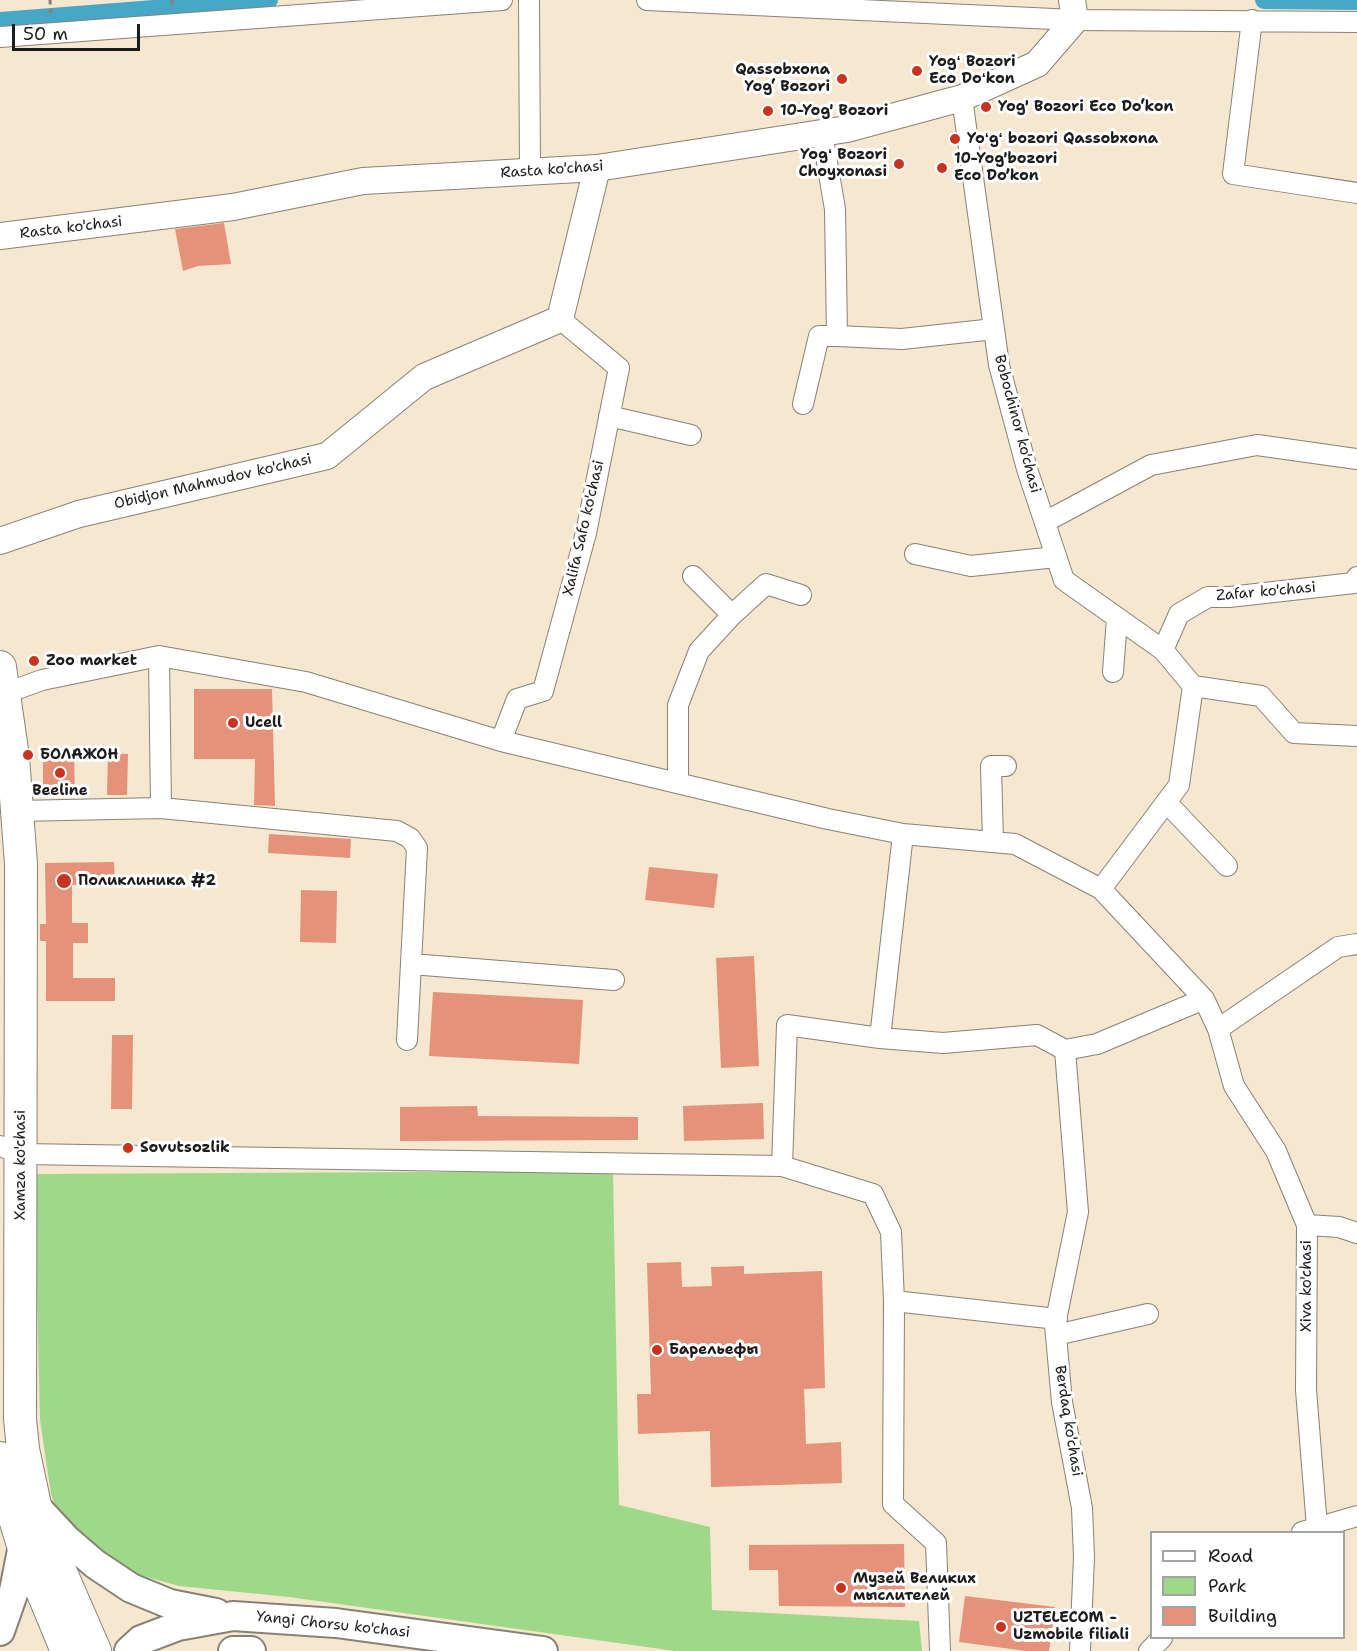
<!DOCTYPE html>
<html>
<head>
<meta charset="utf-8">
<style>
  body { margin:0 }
  #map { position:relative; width:1357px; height:1651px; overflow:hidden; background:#f5e7d0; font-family:"Shantell Sans",sans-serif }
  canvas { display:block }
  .legend { position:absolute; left:1150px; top:1531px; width:195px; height:108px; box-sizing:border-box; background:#fff; border:2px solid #a4a4a4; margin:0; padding:8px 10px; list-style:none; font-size:18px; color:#1c1c1c }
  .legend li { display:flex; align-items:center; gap:12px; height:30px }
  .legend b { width:30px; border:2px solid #a4a4a4 }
  .scale { position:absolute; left:12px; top:24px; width:128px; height:27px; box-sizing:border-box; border:3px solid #1c1c1c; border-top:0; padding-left:8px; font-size:18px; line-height:21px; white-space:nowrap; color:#1c1c1c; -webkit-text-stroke:4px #fff; paint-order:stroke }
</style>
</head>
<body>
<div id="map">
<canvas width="1357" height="1651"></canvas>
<ul class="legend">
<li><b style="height:8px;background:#fff"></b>Road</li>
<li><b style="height:16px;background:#a0d88a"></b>Park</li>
<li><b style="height:16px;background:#e49279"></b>Building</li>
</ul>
<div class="scale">50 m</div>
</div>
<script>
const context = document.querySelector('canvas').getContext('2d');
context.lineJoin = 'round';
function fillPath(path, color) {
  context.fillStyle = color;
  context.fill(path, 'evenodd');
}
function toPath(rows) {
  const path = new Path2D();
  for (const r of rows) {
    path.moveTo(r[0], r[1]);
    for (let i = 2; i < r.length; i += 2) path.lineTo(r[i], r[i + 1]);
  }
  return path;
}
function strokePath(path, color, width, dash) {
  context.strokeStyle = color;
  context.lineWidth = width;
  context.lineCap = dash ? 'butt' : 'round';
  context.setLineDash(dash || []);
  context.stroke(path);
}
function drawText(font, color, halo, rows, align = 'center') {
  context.font = font + ' "Shantell Sans",sans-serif';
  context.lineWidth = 6;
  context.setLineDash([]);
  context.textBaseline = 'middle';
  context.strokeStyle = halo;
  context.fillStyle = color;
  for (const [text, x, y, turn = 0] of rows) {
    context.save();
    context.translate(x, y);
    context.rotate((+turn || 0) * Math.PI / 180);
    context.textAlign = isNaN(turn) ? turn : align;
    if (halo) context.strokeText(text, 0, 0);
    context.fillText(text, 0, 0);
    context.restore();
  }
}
const green = toPath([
  [613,1171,619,1505,710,1527,712,1610,919,1621,922,1651,675,1651,289,1597,179,1586,122,1570,62,1524,51,1494,40,1420,34,1174]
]);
const canal = toPath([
  [1264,0,1357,1],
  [0,21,269,0]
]);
const building = toPath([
  [224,223,231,264,198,266,183,271,175,229],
  [194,689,272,689,275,806,254,805,255,759,194,759],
  [108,753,128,754,127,795,107,795],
  [43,756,74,756,75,793,43,793],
  [269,834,351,839,350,858,268,853],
  [114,862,115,885,72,885,72,923,88,923,88,943,73,943,73,978,115,978,115,1001,46,1001,46,941,40,941,40,924,46,924,45,863],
  [649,867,718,874,714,908,645,900],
  [301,890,337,891,336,943,300,942],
  [754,956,759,1066,721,1068,716,958],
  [433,992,583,1000,579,1064,429,1056],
  [112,1035,133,1035,132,1109,111,1109],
  [763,1103,764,1139,684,1141,683,1106],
  [477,1106,478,1116,638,1117,638,1140,400,1141,400,1107],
  [681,1262,682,1287,712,1286,711,1267,744,1266,744,1274,822,1271,825,1388,804,1389,806,1444,841,1442,842,1483,711,1487,710,1431,638,1434,637,1394,651,1394,647,1263],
  [904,1544,905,1607,779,1606,778,1570,749,1570,749,1545],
  [965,1596,1055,1607,1049,1651,1026,1651,959,1642]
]);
const path = toPath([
  [50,0,51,17],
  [172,0,173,7]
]);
const minor = toPath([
  [529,0,530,172],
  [647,0,1075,20,1357,22],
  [1252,20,1233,174,1357,193],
  [0,37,502,0],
  [962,98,999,365,1027,469,1064,580,1163,650,1193,686,1261,696,1294,733,1357,736],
  [837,336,902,339,994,329],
  [803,404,819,336,837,336,835,209,822,133],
  [609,416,691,435],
  [1045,522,1151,465,1257,445,1357,459],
  [915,554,971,566,1056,557],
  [693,576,732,615],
  [1163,650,1179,614,1208,597,1229,597,1354,583,1357,577],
  [159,656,161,808],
  [1113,672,1117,618],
  [6,693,42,680,159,656,306,682,501,741,828,819,903,834,1015,844,1101,889,1204,999,1218,1029,1234,1086,1276,1151,1307,1225,1306,1390,1317,1527],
  [501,741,517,699,543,691,586,533,619,368,560,319],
  [678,781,678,705,699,651,732,615,766,584,801,595],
  [1166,802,1227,866],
  [17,811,161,808,397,831,410,838,417,848,407,1040],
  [993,842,991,766,1006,766],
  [1101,889,1179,785,1193,686],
  [411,964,614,980],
  [1218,1029,1338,947,1357,944],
  [880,1038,903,834],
  [1065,1050,1078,1212,1055,1325,1062,1402,1082,1508,1084,1557,1080,1651],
  [0,1146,22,1154,782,1166,873,1194,891,1232,894,1301,893,1504,936,1543,940,1651],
  [782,1166,787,1025,880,1038,943,1043,1037,1035,1065,1050,1097,1044,1204,999],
  [1307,1225,1339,1227,1357,1233],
  [894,1301,1057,1319],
  [1056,1335,1148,1314],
  [1302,1532,1357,1516],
  [1149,1651,1162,1638]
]);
const tertiary = toPath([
  [0,236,233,207,363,181,597,168,847,129,962,98,1037,64,1075,20,1072,0],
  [0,541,79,514,327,456,424,377,560,319,597,168]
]);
const secondary = toPath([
  [38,1509,66,1539,95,1564,131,1588,170,1604,216,1613],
  [0,1631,14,1591,23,1545],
  [129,1651,141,1640,178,1626,233,1616,336,1623,543,1651],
  [233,1651,251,1651]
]);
const primary = toPath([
  [0,667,13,757,21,864,20,1419,23,1449,35,1505,55,1559,95,1651],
  [0,1458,3,1480,23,1545,67,1651]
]);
const markers = [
  [917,71,6,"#c8321e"],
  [842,79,6,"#c8321e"],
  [986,107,6,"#c8321e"],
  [768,111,6,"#c8321e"],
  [955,139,6,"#c8321e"],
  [899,164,6,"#c8321e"],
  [942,168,6,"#c8321e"],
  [34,661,6,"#c8321e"],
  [233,723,6,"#c8321e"],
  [28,755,6,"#c8321e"],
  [60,773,6,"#c8321e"],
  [64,881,8,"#c8321e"],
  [128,1148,6,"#c8321e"],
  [657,1350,6,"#c8321e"],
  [841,1588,6,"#c8321e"],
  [1001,1627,6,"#c8321e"]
];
const poiNames = [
  ["Yogʻ Bozori",929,62],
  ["Eco Doʻkon",929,79],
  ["Qassobxona",830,70,"right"],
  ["Yog‘ Bozori",830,87,"right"],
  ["Yog' Bozori Eco Do‘kon",998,107],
  ["10-Yog' Bozori",780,111],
  ["Yoʻgʻ bozori Qassobxona",967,139],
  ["Yogʻ Bozori",887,155,"right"],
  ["Choyxonasi",887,172,"right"],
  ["10-Yog'bozori",954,159],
  ["Eco Do’kon",954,176],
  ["Zoo market",46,661],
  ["Ucell",245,723],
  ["БОЛАЖОН",40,755],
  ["Beeline",60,791,"center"],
  ["Поликлиника #2",78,881],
  ["Sovutsozlik",140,1148],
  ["Барельефы",669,1350],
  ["Музей Великих",853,1579],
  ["мыслителей",853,1596],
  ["UZTELECOM -",1013,1618],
  ["Uzmobile filiali",1013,1635]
];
const streetNames = [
  ["Rasta ko'chasi",552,170,-4],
  ["Rasta ko'chasi",71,228,-7],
  ["Bobochinor ko'chasi",1017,424,75],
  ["Obidjon Mahmudov ko'chasi",213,482,-13],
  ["Xalifa Safo ko'chasi",584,528,-77],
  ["Zafar ko'chasi",1266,592,-5],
  ["Xamza ko'chasi",21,1165,-90],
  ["Xiva ko'chasi",1307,1286,-90],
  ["Berdaq ko'chasi",1068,1421,81],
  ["Yangi Chorsu ko'chasi",333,1625,6]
];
fillPath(green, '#a0d88a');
strokePath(canal, '#46a8c6', 18);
fillPath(building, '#e49279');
strokePath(minor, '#888276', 22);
strokePath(tertiary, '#888276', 28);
strokePath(secondary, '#888276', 32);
strokePath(primary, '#888276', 34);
strokePath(path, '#888276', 3, [4.5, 4.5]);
strokePath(minor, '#fff', 20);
strokePath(tertiary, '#fff', 26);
strokePath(secondary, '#fff', 28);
strokePath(primary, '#fff', 32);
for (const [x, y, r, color] of markers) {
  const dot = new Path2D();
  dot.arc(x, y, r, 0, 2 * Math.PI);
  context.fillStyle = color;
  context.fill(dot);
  strokePath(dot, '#fff', 2);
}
drawText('bold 15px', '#1c1c1c', '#fff', poiNames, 'left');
drawText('15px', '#1c1c1c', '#fff', streetNames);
</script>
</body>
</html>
